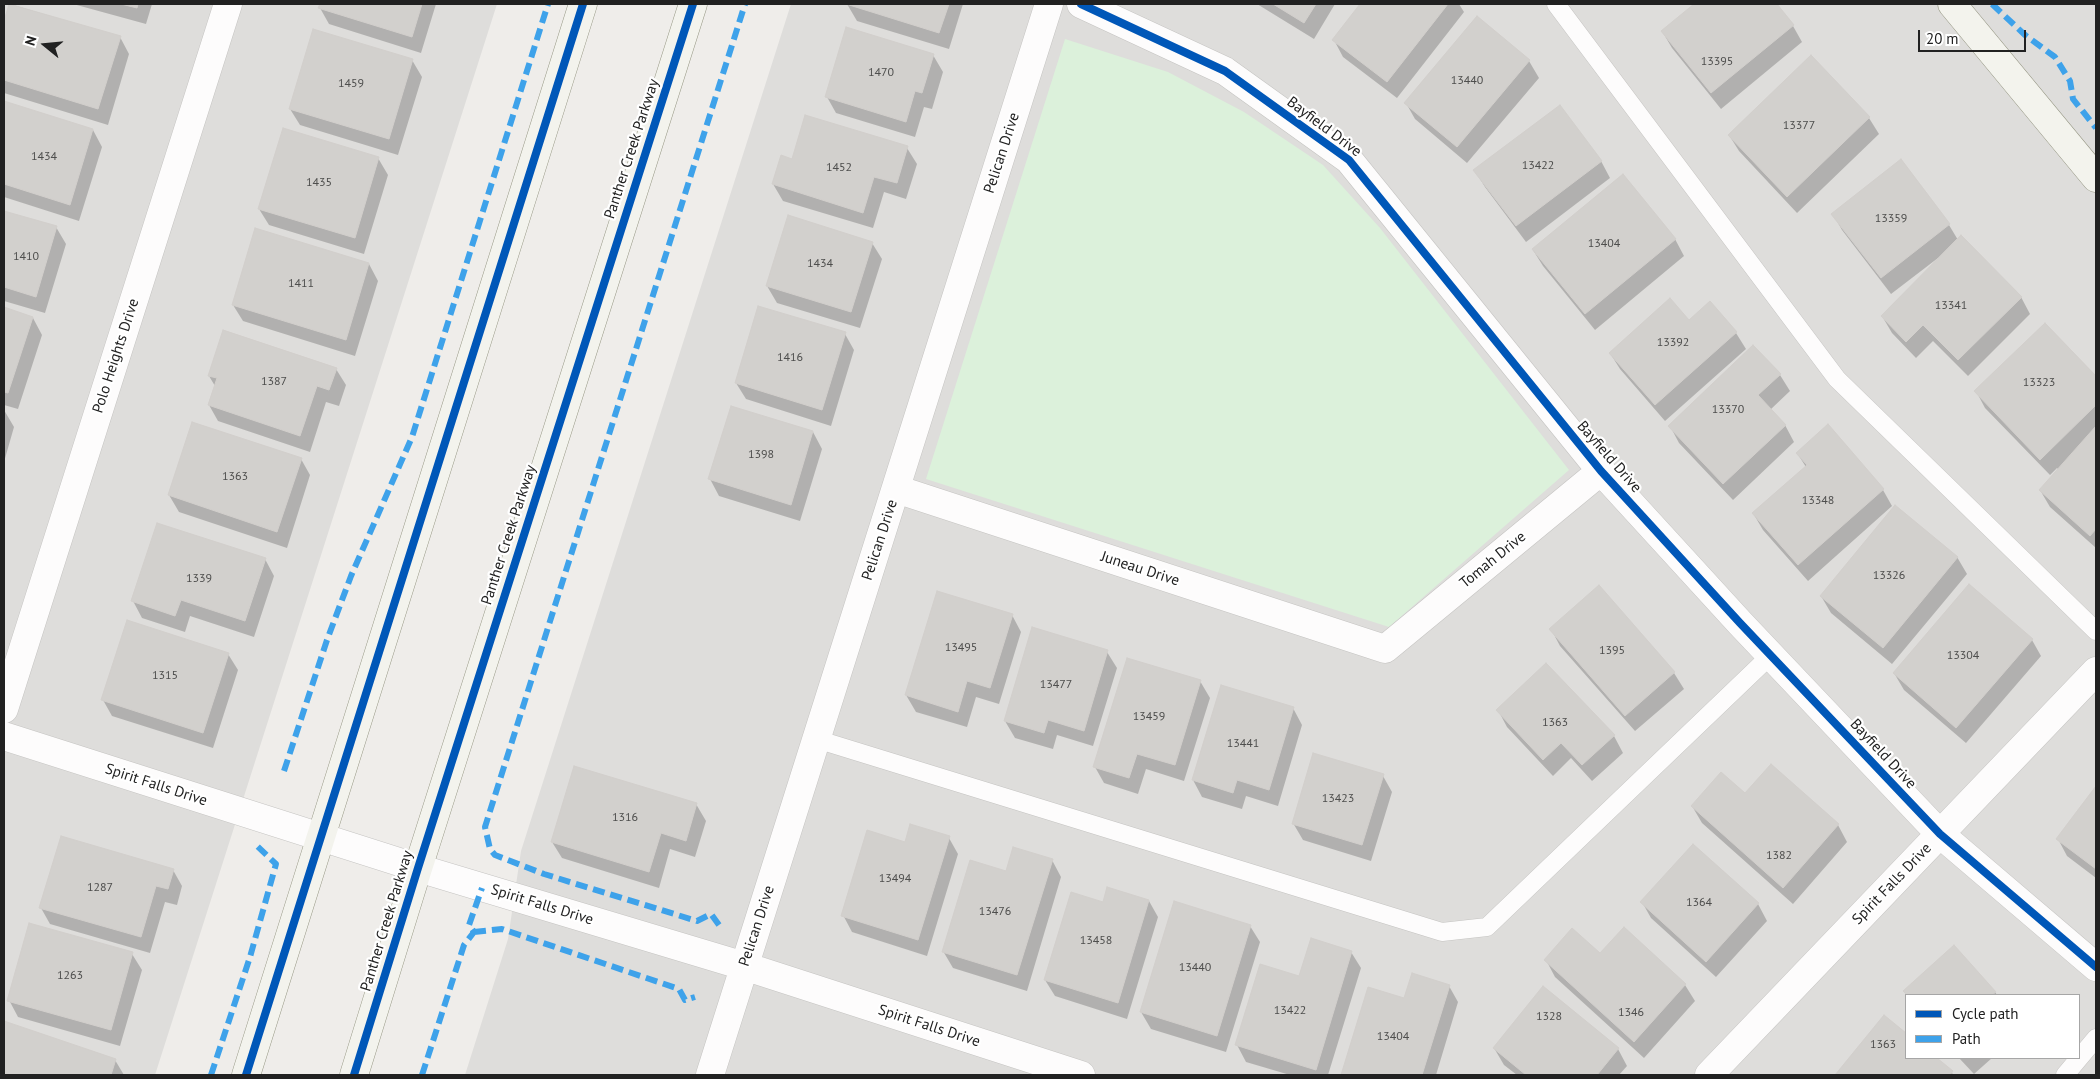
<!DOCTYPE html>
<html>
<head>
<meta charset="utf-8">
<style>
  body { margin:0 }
  #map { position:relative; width:2100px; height:1079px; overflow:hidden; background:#efedea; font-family:"PT Sans",sans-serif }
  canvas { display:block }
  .frame { position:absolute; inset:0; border:5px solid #212121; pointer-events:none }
  .legend { position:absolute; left:1905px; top:994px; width:175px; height:65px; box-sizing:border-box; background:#fff; border:1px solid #a6a6a6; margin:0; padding:6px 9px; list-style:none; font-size:15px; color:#212121 }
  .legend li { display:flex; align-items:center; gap:10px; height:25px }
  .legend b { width:25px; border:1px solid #a6a6a6 }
  .north { position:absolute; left:20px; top:20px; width:50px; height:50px; -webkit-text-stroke:4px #fff; paint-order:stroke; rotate:287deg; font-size:14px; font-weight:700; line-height:20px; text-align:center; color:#212121 }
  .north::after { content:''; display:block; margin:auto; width:18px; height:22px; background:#212121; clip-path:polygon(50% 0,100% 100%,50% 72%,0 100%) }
  .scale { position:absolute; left:1918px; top:30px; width:108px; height:22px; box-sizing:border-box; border:2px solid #212121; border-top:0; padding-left:6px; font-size:15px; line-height:18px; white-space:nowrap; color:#212121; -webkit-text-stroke:4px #fff; paint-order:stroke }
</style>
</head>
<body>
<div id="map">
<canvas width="2100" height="1079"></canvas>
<div class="frame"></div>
<ul class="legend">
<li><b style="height:6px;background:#0057b8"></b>Cycle path</li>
<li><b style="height:6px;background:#3ea2ea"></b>Path</li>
</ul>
<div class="north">N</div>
<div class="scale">20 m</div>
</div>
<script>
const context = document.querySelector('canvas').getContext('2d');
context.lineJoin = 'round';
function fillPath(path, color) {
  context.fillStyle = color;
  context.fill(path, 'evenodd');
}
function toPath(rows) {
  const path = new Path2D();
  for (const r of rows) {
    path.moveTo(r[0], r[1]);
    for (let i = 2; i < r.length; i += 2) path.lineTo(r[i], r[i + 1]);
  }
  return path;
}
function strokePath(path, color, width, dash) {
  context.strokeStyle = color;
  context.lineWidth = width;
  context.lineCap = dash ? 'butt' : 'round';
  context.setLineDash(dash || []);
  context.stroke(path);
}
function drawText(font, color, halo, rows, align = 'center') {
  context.font = font + ' "PT Sans",sans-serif';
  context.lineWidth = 4.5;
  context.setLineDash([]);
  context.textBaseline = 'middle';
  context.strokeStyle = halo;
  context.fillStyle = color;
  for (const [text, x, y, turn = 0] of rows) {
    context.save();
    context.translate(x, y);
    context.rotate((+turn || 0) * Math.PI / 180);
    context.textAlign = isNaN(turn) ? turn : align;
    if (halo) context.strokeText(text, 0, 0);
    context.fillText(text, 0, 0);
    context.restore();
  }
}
const residential = toPath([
  [4,4,497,4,155,1075,4,1075],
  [791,4,2096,4,2096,1075,465,1075,508,939,521,851],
  [1906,995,2079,995,2079,1058,1906,1058]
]);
const park = toPath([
  [1065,39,1168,72,1244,112,1323,165,1380,228,1569,470,1389,627,926,479]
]);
const shadow = toPath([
  [10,4,120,37,129,54,108,125,4,93,4,25],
  [73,4,152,4,146,24],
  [321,4,436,4,421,53,329,24,320,8],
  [847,4,963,4,949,49,857,21],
  [1257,4,1335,4,1314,39],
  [1362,4,1459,4,1464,12,1397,98,1343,57,1334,40],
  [1696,4,1775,4,1793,26,1802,42,1721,109,1672,48,1662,31],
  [1477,17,1529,61,1539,78,1467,163,1415,119,1406,103],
  [933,55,943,72,932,109,924,107,915,137,836,113,827,97],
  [1811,57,1869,118,1879,134,1797,213,1739,151,1729,135],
  [412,60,422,77,398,155,300,125,290,109],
  [4,102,93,130,102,147,79,221,4,197],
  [907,148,917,164,906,199,884,192,873,228,783,201,773,184,781,157,793,160],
  [378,158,388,175,364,254,269,225,259,209],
  [1601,161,1610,178,1526,242,1485,187,1475,171],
  [1900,161,1949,225,1958,240,2021,297,2030,314,1968,376,1933,341,1916,358,1892,333,1882,316,1939,259,1938,258,1891,294,1842,230,1833,214],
  [4,212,56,227,66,244,45,313,4,301],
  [1675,239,1684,256,1595,330,1543,266,1533,250],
  [872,243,882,259,860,328,777,303,767,286],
  [369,264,378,281,355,356,243,321,233,305],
  [1710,303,1736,333,1746,349,1665,421,1620,369,1610,353,1688,322],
  [4,309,33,318,42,335,18,409,4,405],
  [2045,324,2096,377,2096,548,2050,507,2040,490,2059,470,2057,468,2050,475,1985,408,1976,391],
  [845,334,854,350,831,426,746,399,736,383],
  [1753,346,1780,375,1790,391,1770,410,1785,425,1794,442,1733,500,1679,443,1670,426],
  [336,369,346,385,339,406,326,402,310,452,218,421,209,405,215,386,209,376],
  [4,410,14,427,4,462],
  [813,432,822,449,800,521,719,496,710,479],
  [1797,453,1883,490,1892,506,1808,581,1763,530,1753,513,1806,467],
  [301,459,310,475,287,548,179,512,169,495],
  [1957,557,1967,574,1892,664,1831,613,1821,596],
  [265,559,274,576,254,637,190,616,185,632,142,618,133,601],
  [1599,587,1674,673,1684,689,1635,731,1560,646,1551,629],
  [1012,615,1021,632,999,704,976,697,967,727,916,712,906,695],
  [2032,640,2041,656,1966,743,1904,690,1894,673],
  [1107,652,1117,668,1093,746,1057,735,1053,749,1015,738,1005,721],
  [228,654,238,670,213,748,112,716,103,700],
  [1200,681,1210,698,1184,781,1146,769,1138,794,1104,783,1095,767],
  [1293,708,1302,725,1278,806,1246,796,1242,809,1202,797,1193,780],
  [1498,710,1614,736,1623,753,1592,781,1571,758,1553,776,1507,727],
  [1383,776,1392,792,1371,861,1303,840,1293,823],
  [2096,788,2096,878,2067,856,2058,839],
  [1745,795,1838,825,1847,842,1793,904,1702,823,1692,806],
  [696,804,706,821,695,857,670,849,659,888,562,858,552,842],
  [949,838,958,854,927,956,852,932,843,915,905,843],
  [1052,860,1061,877,1027,991,953,968,943,951,1007,873],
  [173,870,182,886,177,905,165,902,150,953,50,924,41,908],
  [1149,901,1158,917,1127,1019,1055,996,1045,980,1103,904],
  [1642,902,1758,904,1767,921,1716,977,1651,918],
  [1250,926,1260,942,1226,1052,1151,1029,1141,1012],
  [1624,928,1685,985,1695,1001,1644,1058,1555,977,1546,960,1600,955],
  [1351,952,1361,968,1328,1075,1290,1075,1246,1062,1237,1045,1300,978],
  [132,954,142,970,120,1046,18,1017,9,1000],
  [1449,986,1458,1002,1436,1075,1342,1075,1369,989,1405,1000],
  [1905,991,1995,992,1997,995,1907,995],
  [1884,1016,1906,1034,1906,1058,1935,1058,1954,1075,1836,1075],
  [4,1022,115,1060,124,1075,4,1075],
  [1494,1048,1618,1049,1627,1066,1619,1075,1517,1075,1504,1065],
  [1959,1058,1992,1058,1974,1074]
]);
const building = toPath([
  [9,4,121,36,98,109,4,80,4,21,9,4],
  [121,4,138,4,137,8,121,4],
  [320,4,422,4,412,37,318,8,320,4],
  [846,4,949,4,939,33,846,4],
  [1273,4,1316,4,1304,23,1273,4],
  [1360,4,1448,4,1387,82,1332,40,1360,4],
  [1694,4,1777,4,1794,25,1711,93,1661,31,1694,4],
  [1477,16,1530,60,1457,147,1404,103,1477,16],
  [846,27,934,54,922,93,915,91,906,122,825,97,846,27],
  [313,29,413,59,389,139,289,109,313,29],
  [1811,55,1870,117,1787,197,1728,135,1811,55],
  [4,101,93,129,70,205,4,184,4,101],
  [1560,105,1602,161,1516,226,1473,170,1560,105],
  [805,115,908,146,897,183,874,177,863,213,772,184,781,155,792,159,805,115],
  [283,128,379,157,355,238,258,209,283,128],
  [1901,159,1950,224,1881,278,1831,214,1901,159],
  [1623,174,1676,239,1585,314,1532,249,1623,174],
  [4,211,57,226,36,297,4,287,4,211],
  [788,215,873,242,851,312,766,286,788,215],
  [255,228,369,263,346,340,232,305,255,228],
  [1961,235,2022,297,1958,360,1923,325,1906,342,1881,316,1961,235],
  [1670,298,1689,320,1710,301,1737,332,1655,405,1609,353,1670,298],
  [758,306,846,332,822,410,735,383,758,306],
  [4,307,33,317,8,393,4,392,4,307],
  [2045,323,2096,376,2096,405,2040,460,1974,391,2045,323],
  [223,330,337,368,329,390,317,386,300,436,208,405,217,378,208,376,223,330],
  [1753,345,1781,374,1758,395,1786,425,1723,484,1668,426,1753,345],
  [731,406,813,431,791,505,708,479,731,406],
  [192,422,302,458,277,532,168,495,192,422],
  [1828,424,1884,489,1798,565,1752,513,1807,465,1796,453,1828,424],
  [2096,426,2096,529,2090,536,2039,490,2096,426],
  [1895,505,1958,557,1883,648,1820,596,1895,505],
  [157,523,266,558,245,621,181,600,175,616,131,601,157,523],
  [1969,584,2033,639,1956,728,1893,673,1969,584],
  [1599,585,1675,672,1625,716,1549,629,1599,585],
  [937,591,1013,614,990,688,967,681,958,712,905,695,937,591],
  [127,620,229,653,203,733,101,700,127,620],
  [1032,627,1108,650,1084,731,1048,720,1044,733,1004,721,1032,627],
  [1127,658,1201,680,1175,765,1137,754,1129,778,1093,767,1127,658],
  [1546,663,1615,735,1582,765,1561,743,1543,760,1496,710,1546,663],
  [1221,685,1294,707,1269,790,1237,780,1233,793,1192,780,1221,685],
  [1313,753,1384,774,1362,845,1292,824,1313,753],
  [1771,764,1839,824,1783,888,1691,806,1721,772,1745,793,1771,764],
  [574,766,697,803,686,841,661,833,649,872,551,842,574,766],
  [2096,786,2096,869,2056,839,2096,786],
  [910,824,950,836,918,940,841,916,867,830,905,842,910,824],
  [61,836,174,869,168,889,156,886,141,937,39,908,61,836],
  [1693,844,1759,903,1706,962,1640,902,1693,844],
  [1013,847,1053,859,1017,975,942,952,970,860,1006,871,1013,847],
  [1107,887,1149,900,1118,1003,1044,980,1071,892,1103,902,1107,887],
  [1174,901,1251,925,1217,1036,1140,1012,1174,901],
  [29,923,133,952,111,1030,7,1001,29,923],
  [1624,927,1686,984,1634,1042,1544,960,1572,928,1600,953,1624,927],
  [1311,938,1352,951,1316,1070,1235,1045,1260,964,1299,976,1311,938],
  [1954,945,1996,992,1992,995,1907,995,1903,991,1954,945],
  [1412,973,1450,985,1422,1075,1341,1075,1368,987,1404,998,1412,973],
  [1543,986,1619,1048,1597,1075,1526,1075,1493,1048,1543,986],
  [1884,1015,1906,1033,1906,1058,1937,1058,1953,1071,1950,1075,1835,1075,1884,1015],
  [4,1021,116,1059,111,1075,4,1075,4,1021]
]);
const lane = toPath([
  [1556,4,1837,379,2096,631],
  [816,739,1442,932,1487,927,1771,655],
  [2065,1075,2096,1038]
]);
const street = toPath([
  [1081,4,1225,71,1349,160,1601,471,1740,623,1940,834,2096,967],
  [896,489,1385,649,1601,471],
  [4,709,228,4],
  [4,736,418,868,744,966,1081,1075],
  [710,1075,1049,4],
  [1709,1075,2096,671]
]);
const secondary = toPath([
  [1952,4,2096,178],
  [246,1075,583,4],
  [354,1075,418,868,693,4]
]);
const quiet = toPath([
  [1992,4,2025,35,2055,57,2070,81,2073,99,2096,128],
  [284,771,327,640,351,576,412,437,548,4],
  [719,925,711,914,697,921,544,874,495,855,490,849,485,827,745,4],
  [474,932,502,929,679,989,685,1000,695,997],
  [211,1075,250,957,276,864,256,845],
  [422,1075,464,945,474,932,469,925,482,888]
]);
const cycleway = toPath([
  [1081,4,1225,71,1349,160,1601,471,1740,623,1940,834,2096,967],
  [246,1075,583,4],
  [354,1075,418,868,693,4]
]);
const numberNames = [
  ["13395",1717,62],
  ["1470",881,73],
  ["13440",1467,81],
  ["1459",351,84],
  ["13377",1799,126],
  ["1434",44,157],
  ["13422",1538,166],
  ["1452",839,168],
  ["1435",319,183],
  ["13359",1891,219],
  ["13404",1604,244],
  ["1410",26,257],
  ["1434",820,264],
  ["1411",301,284],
  ["13341",1951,306],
  ["13392",1673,343],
  ["1416",790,358],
  ["1387",274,382],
  ["13323",2039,383],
  ["13370",1728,410],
  ["1398",761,455],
  ["1363",235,477],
  ["13348",1818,501],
  ["13326",1889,576],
  ["1339",199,579],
  ["13495",961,648],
  ["1395",1612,651],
  ["13304",1963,656],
  ["1315",165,676],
  ["13477",1056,685],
  ["13459",1149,717],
  ["1363",1555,723],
  ["13441",1243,744],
  ["13423",1338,799],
  ["1316",625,818],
  ["1382",1779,856],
  ["13494",895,879],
  ["1287",100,888],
  ["1364",1699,903],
  ["13476",995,912],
  ["13458",1096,941],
  ["13440",1195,968],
  ["1263",70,976],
  ["13422",1290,1011],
  ["1346",1631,1013],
  ["1328",1549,1017],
  ["13404",1393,1037],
  ["1363",1883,1045]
];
const streetNames = [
  ["Bayfield Drive",1324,127,37],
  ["Panther Creek Parkway",632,149,-72],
  ["Pelican Drive",1002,153,-72],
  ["Polo Heights Drive",116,356,-72],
  ["Bayfield Drive",1609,457,49],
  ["Panther Creek Parkway",509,535,-72],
  ["Pelican Drive",880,540,-72],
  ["Tomah Drive",1493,560,-39],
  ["Juneau Drive",1140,569,18],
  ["Bayfield Drive",1883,754,47],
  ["Spirit Falls Drive",156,785,18],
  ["Spirit Falls Drive",1892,884,-46],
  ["Spirit Falls Drive",542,905,17],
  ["Panther Creek Parkway",387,921,-73],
  ["Pelican Drive",757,926,-72],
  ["Spirit Falls Drive",929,1026,18]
];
fillPath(residential, '#dedddb');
fillPath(park, '#dcf1db');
fillPath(shadow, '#0003');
fillPath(building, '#d2d0cd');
strokePath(building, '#d2cfcc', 1);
strokePath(lane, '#c5c4c2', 19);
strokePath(street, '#c5c4c2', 29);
strokePath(secondary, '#969784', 29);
strokePath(lane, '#fdfcfc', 18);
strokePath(street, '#fdfcfc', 28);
strokePath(secondary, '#f3f3ed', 28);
strokePath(quiet, '#3ea2ea', 6, [12, 6]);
strokePath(cycleway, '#0057b8', 8);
drawText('12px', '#4d4d4c', null, numberNames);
drawText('15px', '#212121', '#fff', streetNames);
</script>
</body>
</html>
